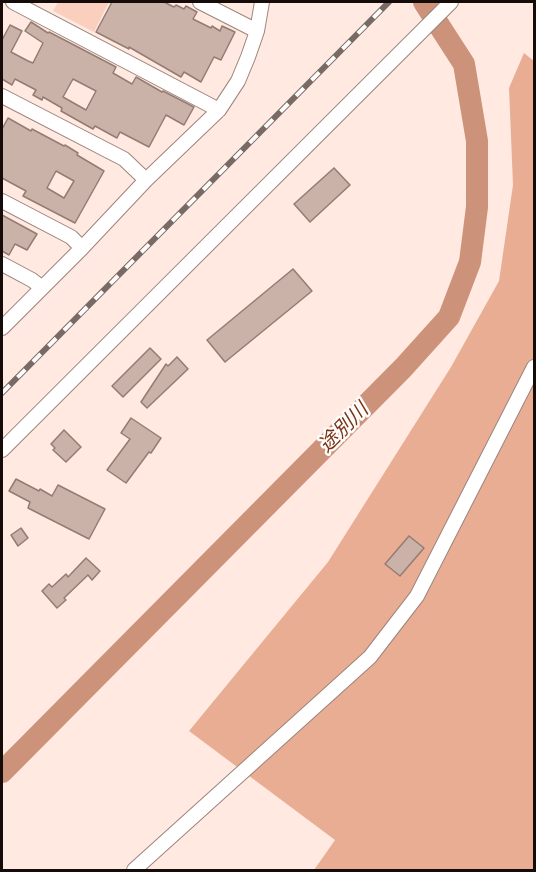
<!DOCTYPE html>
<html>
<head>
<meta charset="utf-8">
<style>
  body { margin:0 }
  #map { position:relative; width:536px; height:872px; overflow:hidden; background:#ffe9e1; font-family:Manrope,sans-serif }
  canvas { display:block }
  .frame { position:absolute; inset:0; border:3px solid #150c09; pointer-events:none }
</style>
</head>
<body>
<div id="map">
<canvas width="536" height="872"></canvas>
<div class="frame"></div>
</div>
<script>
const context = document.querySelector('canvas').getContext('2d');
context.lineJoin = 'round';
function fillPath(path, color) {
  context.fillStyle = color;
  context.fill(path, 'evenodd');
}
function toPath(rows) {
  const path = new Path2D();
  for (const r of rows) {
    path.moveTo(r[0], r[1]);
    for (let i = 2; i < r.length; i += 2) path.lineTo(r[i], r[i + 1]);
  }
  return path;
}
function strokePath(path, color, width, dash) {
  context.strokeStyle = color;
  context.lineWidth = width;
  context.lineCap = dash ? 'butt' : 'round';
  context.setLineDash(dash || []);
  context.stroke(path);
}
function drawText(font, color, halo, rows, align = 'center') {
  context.font = font + ' Manrope,"Noto Sans JP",sans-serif';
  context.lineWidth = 5;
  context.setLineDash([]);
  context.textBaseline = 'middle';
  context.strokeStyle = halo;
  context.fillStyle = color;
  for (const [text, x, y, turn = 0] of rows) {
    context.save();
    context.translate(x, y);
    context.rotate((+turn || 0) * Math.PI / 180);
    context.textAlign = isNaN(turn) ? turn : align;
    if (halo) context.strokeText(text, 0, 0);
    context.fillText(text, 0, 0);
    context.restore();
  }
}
const green = toPath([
  [58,2,109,2,94,32,53,11]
]);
const forest = toPath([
  [524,53,534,61,534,870,314,870,335,840,189,731,328,562,451,367,499,281,513,185,509,88]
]);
const river = toPath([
  [2,772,403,368,449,317,470,262,477,207,477,141,464,64,424,2]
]);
const building = toPath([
  [112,2,164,2,174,7,176,5,184,9,186,6,197,12,193,19,211,28,212,26,220,31,222,26,235,32,221,60,214,57,201,82,184,72,181,77,129,47,129,49,96,32,112,2],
  [31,22,48,33,49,32,74,45,116,67,113,73,132,84,136,77,162,92,163,91,194,107,184,125,166,115,149,147,120,132,117,138,95,126,93,129,61,111,62,108,43,97,42,100,33,95,36,90,15,79,12,85,2,79,2,40,10,25,22,31,11,52,28,61,33,63,43,43,25,31,31,22],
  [73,79,96,91,86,110,63,97,73,79],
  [8,118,31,131,32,129,64,146,65,145,78,153,77,155,104,171,75,223,23,196,26,191,2,178,2,129,8,118],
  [56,171,74,181,64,198,47,188,56,171],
  [334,168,350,185,310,222,294,204,334,168],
  [2,215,37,234,27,250,15,244,9,255,2,251,2,215],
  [293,269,312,291,225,362,207,340,293,269],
  [150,348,161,359,123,397,112,386,150,348],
  [177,357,188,369,147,408,141,402,166,364,168,366,177,357],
  [131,418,161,438,151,453,149,452,126,483,107,470,130,439,121,433,131,418],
  [64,430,81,447,66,462,53,450,55,448,51,444,64,430],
  [16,479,39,491,40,489,52,496,58,485,105,509,89,539,28,508,30,502,9,491,16,479],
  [21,528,28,538,18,546,11,535,21,528],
  [409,536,424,548,400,576,385,564,409,536],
  [86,558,100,571,92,580,88,575,64,598,66,600,57,608,42,591,49,584,52,587,66,574,68,577,86,558]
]);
const minor = toPath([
  [13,2,219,110],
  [200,2,257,31],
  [2,96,124,159,146,180],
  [2,201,71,237,82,248],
  [2,264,32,280,41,287],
  [2,328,82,248,146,180,219,110,238,81,248,57,257,31,262,2],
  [2,450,451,2],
  [134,870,370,657,417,596,534,367]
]);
const rail = toPath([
  [2,393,389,2]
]);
const waterNames = [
  ["途別川",344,428,-45]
];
fillPath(green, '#facfbe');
fillPath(forest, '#e9ad94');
strokePath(river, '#cc927a', 22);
fillPath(building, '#cbb2a8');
strokePath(building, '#947c73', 1.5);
strokePath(minor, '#9c847b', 16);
strokePath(minor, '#fff', 14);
strokePath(rail, '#786a64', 6);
strokePath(rail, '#fcfcfc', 4, [11]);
drawText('italic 20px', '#7b3412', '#fcfcfc', waterNames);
</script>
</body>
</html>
